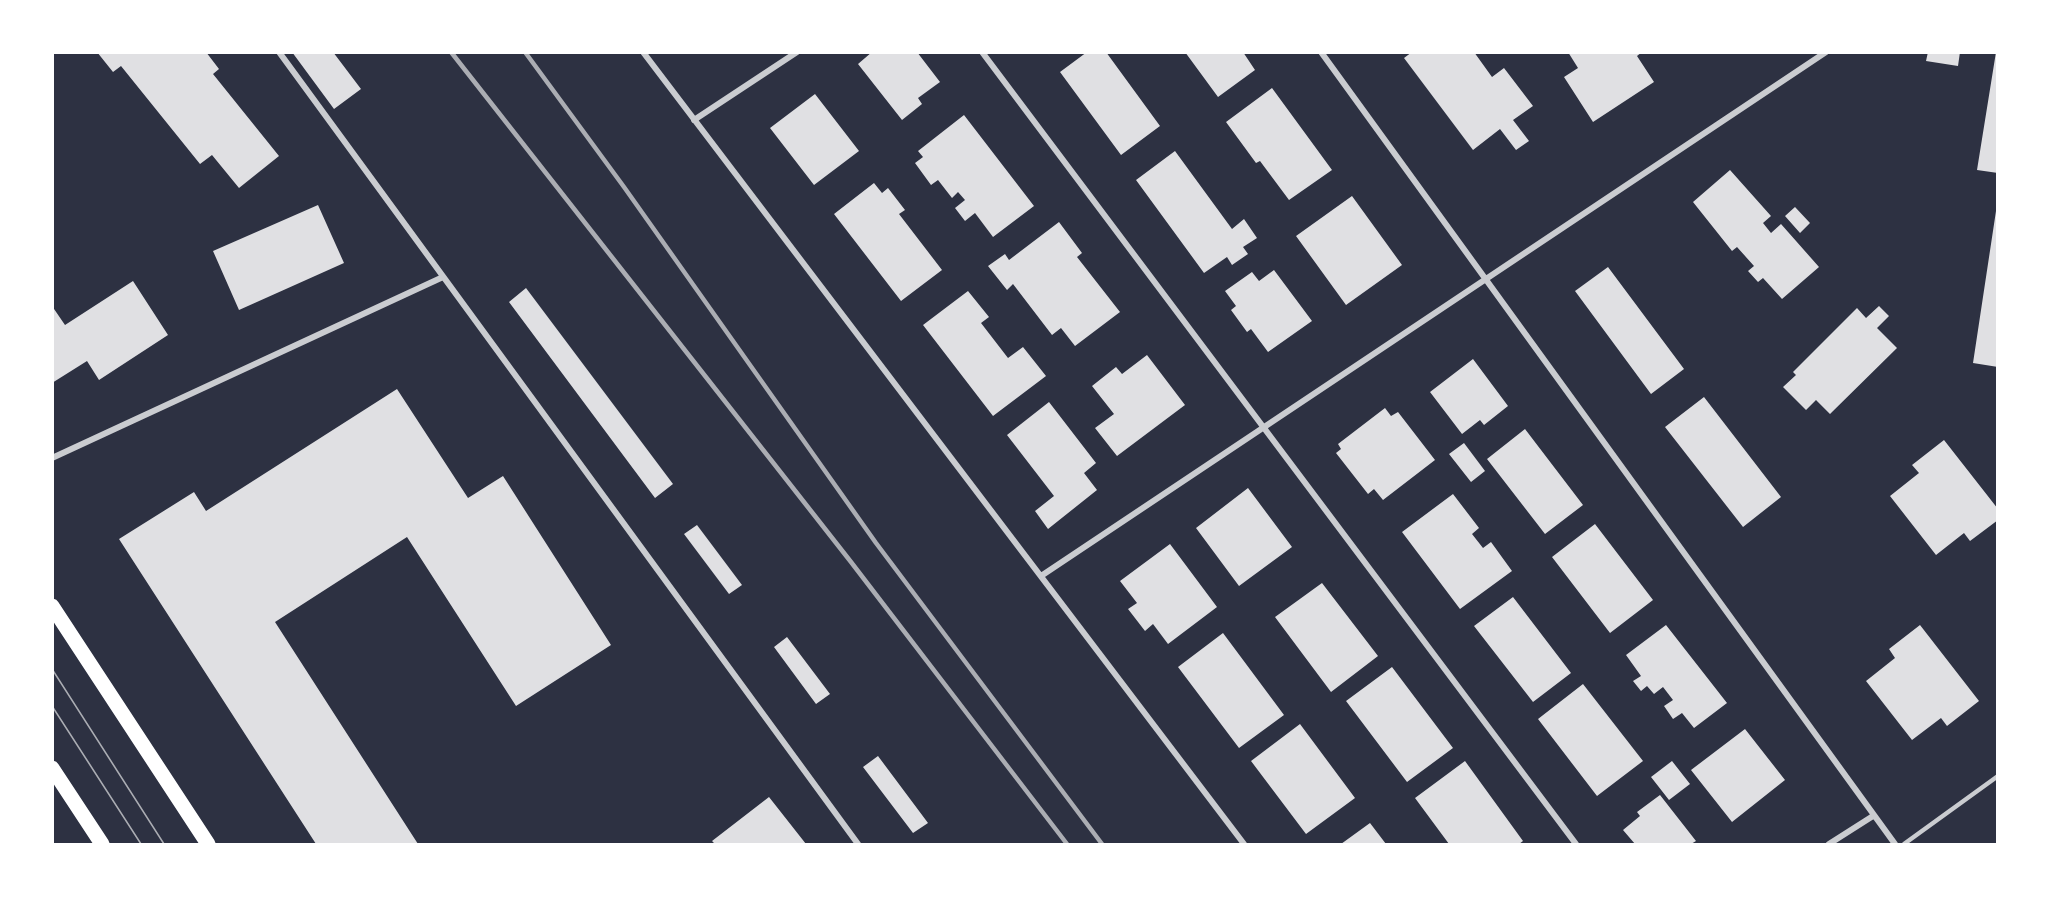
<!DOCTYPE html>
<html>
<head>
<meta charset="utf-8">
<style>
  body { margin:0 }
  #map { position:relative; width:2050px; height:897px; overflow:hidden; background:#2d3142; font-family:"Alegreya Sans",sans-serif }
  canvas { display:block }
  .frame { position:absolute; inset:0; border:54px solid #fff; pointer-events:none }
</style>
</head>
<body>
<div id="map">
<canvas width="2050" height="897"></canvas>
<div class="frame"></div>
</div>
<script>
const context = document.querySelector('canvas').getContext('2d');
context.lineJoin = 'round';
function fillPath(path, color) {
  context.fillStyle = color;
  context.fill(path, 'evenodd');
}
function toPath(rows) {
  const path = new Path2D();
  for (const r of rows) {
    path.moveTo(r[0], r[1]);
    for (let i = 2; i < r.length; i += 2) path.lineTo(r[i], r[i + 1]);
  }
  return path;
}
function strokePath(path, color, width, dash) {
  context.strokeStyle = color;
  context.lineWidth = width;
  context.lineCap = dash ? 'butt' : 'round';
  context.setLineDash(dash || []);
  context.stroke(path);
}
const building = toPath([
  [97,52,206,52,219,69,213,74,279,156,239,188,212,155,200,164,121,66,113,72],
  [292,52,333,52,361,89,334,109],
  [872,52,917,52,940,82,918,98,922,104,902,120,858,64],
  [1087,52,1106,52,1160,126,1121,155,1060,72],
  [1185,52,1243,52,1255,70,1218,97],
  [1412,52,1474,52,1492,77,1504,68,1533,106,1513,120,1529,141,1516,150,1500,129,1473,150,1404,58],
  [1568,52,1642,52,1637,56,1654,82,1593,122,1564,77,1578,68],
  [1928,52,1960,52,1958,66,1926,61],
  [1996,52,1998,52,1998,173,1977,170],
  [1272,88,1332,170,1289,200,1260,161,1256,163,1226,122],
  [815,94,859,151,814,185,770,128],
  [964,115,1034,206,993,237,975,213,965,221,955,208,965,200,958,192,952,198,938,180,931,185,915,163,923,157,918,151],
  [1175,151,1232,229,1244,219,1257,238,1243,247,1248,254,1232,265,1227,257,1204,273,1136,180],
  [1730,170,1771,216,1763,223,1771,233,1781,224,1819,267,1782,299,1763,278,1758,282,1748,271,1754,266,1737,247,1732,251,1693,202],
  [874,183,882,193,888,188,905,210,899,214,942,270,901,301,834,214],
  [1352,196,1402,265,1346,305,1296,236],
  [318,205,344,263,239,310,213,251],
  [1795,207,1810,223,1800,233,1785,216],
  [1996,211,1998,211,1998,367,1973,363],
  [1059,222,1082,253,1077,257,1120,312,1075,346,1061,328,1052,335,1013,284,1007,290,988,266,1005,254,1009,260],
  [1608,267,1684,369,1651,394,1575,291],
  [1274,270,1312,321,1268,352,1251,329,1247,332,1231,310,1236,306,1225,291,1252,272,1259,281],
  [133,281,168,335,99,380,87,361,52,383,52,306,65,325],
  [526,288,673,484,655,498,509,302],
  [968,291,989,317,981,323,1008,358,1023,347,1046,376,993,416,923,325],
  [1879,306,1889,316,1877,328,1897,348,1830,414,1816,400,1806,410,1783,387,1796,375,1793,372,1857,308,1866,318],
  [1147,355,1185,405,1117,456,1095,428,1114,414,1092,386,1116,367,1122,374],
  [1473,359,1508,406,1484,425,1480,420,1462,434,1430,392],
  [397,389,468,498,503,476,611,645,516,706,407,537,275,622,418,844,316,844,119,539,194,492,206,511],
  [1704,397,1781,497,1743,527,1665,427],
  [1049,402,1096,463,1084,473,1097,490,1048,529,1035,511,1054,496,1007,435],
  [1385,408,1391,416,1398,412,1435,460,1383,500,1374,489,1368,494,1336,453,1341,449,1338,444],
  [1525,429,1583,505,1545,534,1487,459],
  [1944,440,1998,509,1998,520,1970,541,1964,533,1936,555,1890,496,1919,473,1912,465],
  [1464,443,1485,471,1471,482,1449,454],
  [1248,488,1292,547,1239,586,1196,528],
  [1453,494,1479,528,1472,534,1483,548,1491,542,1512,571,1460,609,1402,532],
  [1595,524,1653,600,1610,633,1552,557],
  [697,525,742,585,729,594,684,534],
  [1170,544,1217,607,1168,644,1153,624,1145,631,1128,609,1137,603,1120,581],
  [1322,583,1378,656,1331,692,1275,617],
  [1513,597,1571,673,1533,702,1474,626],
  [1666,625,1727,703,1694,728,1682,713,1673,719,1664,706,1673,700,1663,687,1654,694,1647,686,1641,691,1633,681,1641,676,1626,655],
  [1920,625,1979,701,1947,726,1941,718,1912,740,1866,681,1895,658,1889,649],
  [1223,633,1284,715,1239,748,1178,667],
  [787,637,830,694,816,704,774,647],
  [1392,667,1453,748,1407,782,1346,701],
  [1583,684,1643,761,1597,796,1538,719],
  [1300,724,1355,798,1306,834,1251,761],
  [1745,729,1785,780,1732,822,1691,770],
  [878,756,928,823,913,833,863,767],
  [1465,761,1523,841,1519,844,1449,844,1415,798],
  [1672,761,1690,784,1669,800,1651,777],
  [1660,795,1696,841,1691,844,1635,844,1623,830,1640,816,1637,812],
  [769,797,806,844,715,844,712,841],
  [1370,823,1386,844,1341,844]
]);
const service = toPath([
  [1904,844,1998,776]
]);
const minor = toPath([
  [279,52,858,844],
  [643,52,1244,844],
  [982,52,1576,844],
  [1321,52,1895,844],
  [694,120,797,52],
  [52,458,443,277],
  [1041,576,1826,52],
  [1829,844,1873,816]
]);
const primary = toPath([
  [52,606,208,844],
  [52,768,102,844]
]);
const tram = toPath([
  [52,669,164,844],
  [52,706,141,844]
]);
const rail = toPath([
  [451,52,851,562,1067,844],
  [525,52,624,187,876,543,1102,844]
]);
fillPath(building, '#e0e0e3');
strokePath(service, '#caccd0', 4.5);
strokePath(minor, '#caccd0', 6);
strokePath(primary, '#fff', 15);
strokePath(tram, '#abadb3', 1.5);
strokePath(rail, '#abadb3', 4.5);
</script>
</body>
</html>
